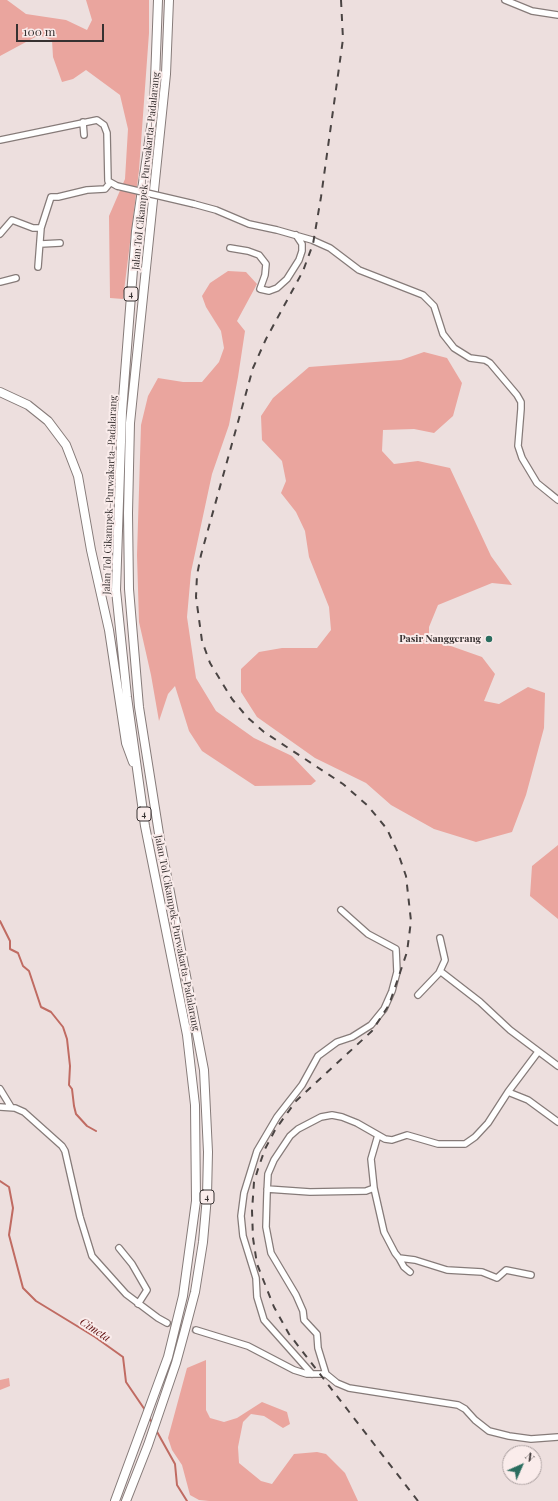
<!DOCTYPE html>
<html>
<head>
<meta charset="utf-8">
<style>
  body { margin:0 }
  #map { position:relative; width:558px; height:1501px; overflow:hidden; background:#eddfde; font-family:"Playfair Display",serif }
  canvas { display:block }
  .north { position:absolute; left:502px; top:1445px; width:40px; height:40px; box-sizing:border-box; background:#faeceb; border:1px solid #aca1a1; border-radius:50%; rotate:45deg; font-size:11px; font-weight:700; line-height:16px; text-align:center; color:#373131 }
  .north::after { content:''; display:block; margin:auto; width:14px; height:18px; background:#2a6d5f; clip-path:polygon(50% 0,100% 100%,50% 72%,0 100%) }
  .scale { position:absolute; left:16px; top:24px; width:88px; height:18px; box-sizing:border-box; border:2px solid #373131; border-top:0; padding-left:5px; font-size:12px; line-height:14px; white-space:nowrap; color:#373131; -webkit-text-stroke:3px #faeceb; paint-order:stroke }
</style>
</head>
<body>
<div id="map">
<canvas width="558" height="1501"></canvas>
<div class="north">N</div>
<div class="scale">100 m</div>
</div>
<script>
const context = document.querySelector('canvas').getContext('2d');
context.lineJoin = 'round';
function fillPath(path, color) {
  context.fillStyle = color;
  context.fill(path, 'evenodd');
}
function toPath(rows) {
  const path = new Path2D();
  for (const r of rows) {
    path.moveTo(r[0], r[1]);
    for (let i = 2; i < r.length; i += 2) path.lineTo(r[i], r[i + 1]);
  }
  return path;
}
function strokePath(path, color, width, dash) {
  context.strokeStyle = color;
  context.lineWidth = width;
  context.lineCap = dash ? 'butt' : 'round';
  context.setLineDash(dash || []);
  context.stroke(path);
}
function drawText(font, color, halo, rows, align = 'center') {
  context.font = font + ' "Playfair Display",serif';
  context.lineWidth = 4;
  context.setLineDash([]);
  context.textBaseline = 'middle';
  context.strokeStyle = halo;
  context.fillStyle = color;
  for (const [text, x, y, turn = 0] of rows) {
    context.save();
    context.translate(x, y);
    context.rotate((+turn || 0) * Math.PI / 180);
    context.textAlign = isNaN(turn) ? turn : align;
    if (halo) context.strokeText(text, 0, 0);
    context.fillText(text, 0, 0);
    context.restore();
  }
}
const green = toPath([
  [0,0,7,0,26,14,66,20,87,30,92,20,86,0,149,0,149,33,139,170,123,299,110,298,109,216,125,179,128,129,120,95,86,70,73,79,62,82,53,57,52,40,39,35,0,56],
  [228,271,246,272,257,284,237,321,245,331,238,377,229,425,212,474,191,572,187,617,196,678,216,711,254,738,292,756,316,781,311,785,255,786,202,751,189,731,175,686,168,694,159,721,151,675,139,622,137,555,141,425,148,396,158,378,183,382,202,382,219,362,224,348,221,331,206,307,202,296,210,283],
  [424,352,447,358,462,383,453,416,434,433,414,429,383,430,382,451,394,464,418,461,450,468,491,556,512,585,492,583,438,605,429,627,429,641,448,645,482,657,495,674,484,701,499,704,528,687,545,693,544,728,526,795,512,832,476,842,434,829,391,805,366,783,315,758,257,717,241,692,241,669,259,652,282,648,317,648,331,630,329,607,309,557,305,531,296,512,281,493,286,481,282,461,262,440,261,416,273,398,309,367,401,360],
  [558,845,558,919,530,896,532,866],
  [206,1360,206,1410,210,1418,224,1422,237,1418,262,1402,287,1412,290,1424,283,1428,264,1416,251,1414,243,1422,238,1447,239,1463,261,1481,272,1484,294,1454,317,1452,326,1454,345,1473,358,1501,209,1501,199,1500,190,1495,182,1465,172,1450,168,1438,187,1368],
  [9,1378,10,1386,0,1390,0,1380]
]);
const stream = toPath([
  [0,921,10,941,10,949,18,953,23,966,29,971,41,1007,51,1012,63,1027,67,1039,70,1066,69,1085,72,1089,74,1106,76,1114,87,1126,96,1131],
  [0,1181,9,1187,13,1208,9,1235,23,1288,36,1301,95,1337,123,1357,126,1382,145,1410],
  [148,1416,153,1424],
  [156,1430,175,1464,177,1485,187,1501]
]);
const minorTunnel = toPath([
  [167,1323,196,1330]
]);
const minor = toPath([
  [505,0,532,11,558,15],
  [83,122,84,135],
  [0,140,97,120,104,125,107,133,108,181,117,186],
  [194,204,216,210,249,224,277,230,312,240,330,248,359,270,423,295,434,306,443,334,454,348,470,358,485,360,490,363,517,395,521,402,521,409,518,446,522,458,537,483,558,500],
  [0,234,12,220,33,228,41,228],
  [41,244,60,243],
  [230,248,248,251,259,255,266,264,265,275,260,289,269,291,277,288,287,279,299,260,302,251,302,244,296,235],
  [38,267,41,228,51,197,58,197,87,190,105,189,110,183],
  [0,282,16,278],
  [440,971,480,1002,510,1030,558,1066],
  [418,995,439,973,445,960,440,938],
  [0,1089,11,1107],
  [508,1092,528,1100,558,1122],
  [0,1107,15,1108,24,1112,62,1146,65,1151,80,1217,92,1256,126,1294,158,1318,167,1323],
  [378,1135,371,1159,374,1188,384,1232,395,1253,399,1258,415,1260,447,1270,482,1272,497,1278,506,1270,531,1275],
  [267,1189,310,1192,366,1191,374,1188],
  [119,1248,132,1264,147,1290,138,1304],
  [399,1258,404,1267,410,1272],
  [196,1330,248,1346,294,1370,307,1374,326,1374,337,1383,349,1388,458,1405,465,1409,475,1420,489,1431,509,1436,531,1439,558,1437],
  [312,1374,264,1320,257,1297,256,1278,243,1236,241,1216,244,1193,257,1151,277,1117,302,1085,318,1056,337,1042,352,1037,371,1025,384,1009,392,991,397,972,396,949,368,934,341,910],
  [326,1374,318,1348,317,1334,304,1320,303,1311,296,1295,271,1253,266,1227,267,1193,268,1174,274,1160,290,1136,298,1129,321,1117,332,1115,342,1117,357,1123,385,1139,392,1140,407,1135,438,1144,465,1144,475,1137,488,1123,508,1092,538,1052]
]);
const highway = toPath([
  [0,392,28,405,48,421,66,445,78,476,91,550,109,630,126,743,133,762],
  [115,1501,168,1357,183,1296,196,1201,195,1105,187,1035,145,826,127,697,116,590,122,412,136,231,154,107,158,0],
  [126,1501,148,1445,176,1363,185,1330,195,1292,203,1242,207,1196,208,1152,204,1070,160,840,139,707,129,589,128,513,130,423,166,74,169,0]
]);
const rail = toPath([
  [341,0,343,39,321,197,313,244,303,271,266,339,253,368,201,555,197,575,196,597,202,641,210,663,232,699,247,717,264,732,343,784,368,806,387,829,398,853,406,876,411,921,407,952,389,1005,372,1031,296,1101,275,1130,265,1149,258,1169,254,1182,252,1211,253,1238,257,1264,274,1307,289,1334,418,1501]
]);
const minorBridge = toPath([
  [117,186,194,204]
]);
const markers = [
  [489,639,4,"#2a6d5f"]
];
const shields = [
  [131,294,14],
  [144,814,14],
  [207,1197,14]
];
const shieldNames = [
  ["4",131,294],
  ["4",144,814],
  ["4",207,1197]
];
const streetNames = [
  ["Jalan Tol Cikampek–Purwakarta–Padalarang",146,171,-84],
  ["Jalan Tol Cikampek–Purwakarta–Padalarang",110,495,-88],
  ["Jalan Tol Cikampek–Purwakarta–Padalarang",177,933,79]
];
const poiNames = [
  ["Pasir Nanggerang",481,639]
];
const waterNames = [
  ["Cimeta",95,1330,33]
];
fillPath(green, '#eaa59e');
strokePath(stream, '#c06b62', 2);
strokePath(minorTunnel, '#c9bcbb', 5.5, [5.5, 3]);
strokePath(minor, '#867b79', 8);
strokePath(highway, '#867b79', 10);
strokePath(minor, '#fff', 5.5);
strokePath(highway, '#fff', 8);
strokePath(rail, '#4a4443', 2, [7, 7]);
strokePath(minorBridge, '#867b79', 8, []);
strokePath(minorBridge, '#fff', 5.5);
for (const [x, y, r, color] of markers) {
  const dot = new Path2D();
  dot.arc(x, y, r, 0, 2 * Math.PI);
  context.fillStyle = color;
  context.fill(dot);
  strokePath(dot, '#faeceb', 1.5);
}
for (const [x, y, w] of shields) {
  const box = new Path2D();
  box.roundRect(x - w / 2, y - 7, w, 14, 3);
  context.fillStyle = '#faeceb';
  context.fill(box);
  strokePath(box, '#373131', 1);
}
drawText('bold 9px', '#373131', null, shieldNames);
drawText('10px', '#373131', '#faeceb', streetNames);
drawText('bold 10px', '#373131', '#faeceb', poiNames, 'right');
drawText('italic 11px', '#621212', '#faeceb', waterNames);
</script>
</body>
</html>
